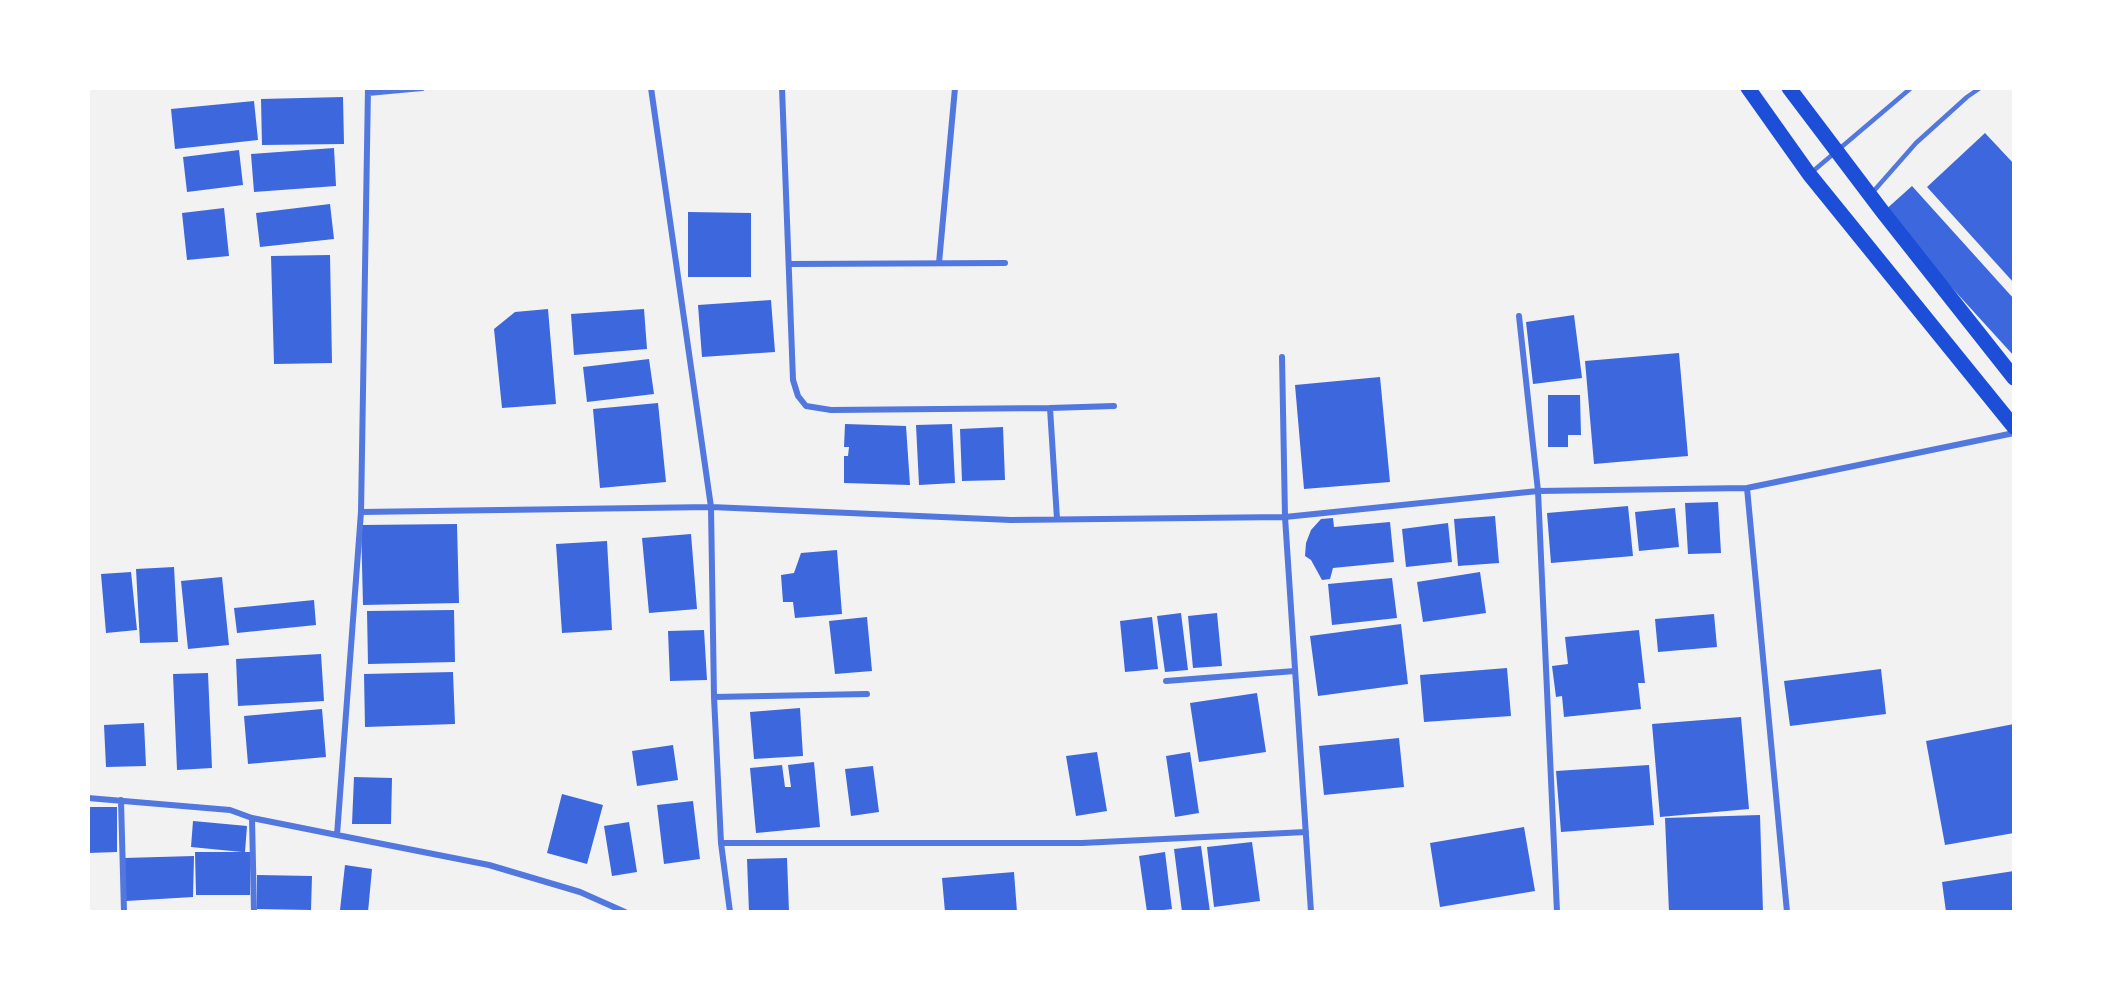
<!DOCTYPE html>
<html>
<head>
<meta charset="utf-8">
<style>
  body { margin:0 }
  #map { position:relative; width:2102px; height:1000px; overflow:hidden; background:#f2f2f2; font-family:"Exo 2",sans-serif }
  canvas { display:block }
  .frame { position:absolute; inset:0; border:90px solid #fff; pointer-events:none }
</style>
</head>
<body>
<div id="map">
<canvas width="2102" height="1000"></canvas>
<div class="frame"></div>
</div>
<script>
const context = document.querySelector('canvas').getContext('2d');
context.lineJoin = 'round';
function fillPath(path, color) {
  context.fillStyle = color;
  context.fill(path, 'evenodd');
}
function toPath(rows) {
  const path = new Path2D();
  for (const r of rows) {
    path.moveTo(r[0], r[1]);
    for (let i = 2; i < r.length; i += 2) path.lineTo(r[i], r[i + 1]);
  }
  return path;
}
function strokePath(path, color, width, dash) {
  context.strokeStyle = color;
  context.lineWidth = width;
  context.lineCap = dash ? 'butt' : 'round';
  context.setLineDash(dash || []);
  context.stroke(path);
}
const building = toPath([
  [343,97,344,144,262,145,261,99],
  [254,101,258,140,175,149,171,109],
  [1985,133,2014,164,2014,283,1927,187],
  [334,148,336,186,254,192,251,154],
  [239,150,243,185,187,192,183,157],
  [1912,186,2014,299,2014,356,1883,212],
  [330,204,334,239,260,247,256,213],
  [224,208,229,256,187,260,182,213],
  [688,212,751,213,751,277,688,277],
  [330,255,332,363,274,364,271,256],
  [771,300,775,352,702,357,698,305],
  [548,309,556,404,502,408,494,329,515,312],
  [644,309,647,349,574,355,571,314],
  [1574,315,1582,378,1533,384,1526,322],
  [1679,353,1688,456,1594,464,1585,361],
  [649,359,654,394,587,402,583,367],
  [1380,377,1390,482,1304,489,1295,385],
  [1548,395,1580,395,1581,435,1568,435,1568,447,1548,447],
  [658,403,666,482,600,488,593,409],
  [845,424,906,426,910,485,844,483,844,456,848,456,849,447,844,447],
  [952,424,955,483,919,485,916,425],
  [1003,427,1005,480,962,481,960,429],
  [1718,502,1721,553,1688,554,1685,503],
  [1628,506,1633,556,1551,563,1547,513],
  [1675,508,1679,547,1639,551,1635,512],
  [1495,516,1499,563,1458,566,1454,519],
  [1333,518,1334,527,1390,522,1394,562,1333,568,1330,579,1322,580,1311,560,1305,556,1306,543,1311,530,1321,519],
  [1448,523,1452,562,1406,567,1402,529],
  [457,524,459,603,363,605,361,525],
  [691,534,697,609,649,613,642,538],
  [607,541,612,630,562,633,556,544],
  [837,550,842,614,795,618,793,602,783,602,781,575,794,573,801,553],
  [174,567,178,642,140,643,136,569],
  [131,572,137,630,106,633,101,574],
  [1480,572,1486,613,1423,622,1417,582],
  [222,577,229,645,188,649,181,581],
  [1392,578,1397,618,1332,625,1328,584],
  [314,600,316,625,237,633,234,608],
  [454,610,455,662,368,664,367,611],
  [1181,613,1188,670,1165,672,1157,616],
  [1217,613,1222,666,1193,668,1188,616],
  [1714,614,1717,647,1658,652,1655,619],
  [867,617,872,671,835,674,829,621],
  [1152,617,1158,669,1125,672,1120,621],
  [1401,624,1408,684,1318,696,1310,636],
  [704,630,707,680,670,681,668,631],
  [1639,630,1645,683,1638,683,1641,709,1564,717,1562,696,1556,697,1552,666,1568,664,1565,637],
  [321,654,324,701,238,706,236,659],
  [1507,668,1511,716,1424,722,1420,675],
  [1881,669,1886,714,1790,726,1784,681],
  [453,672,455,724,365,727,364,674],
  [208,673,212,768,177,770,173,674],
  [1257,693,1266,752,1199,762,1190,703],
  [800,708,803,756,754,759,750,712],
  [322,709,326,757,248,764,244,716],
  [1741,717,1749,809,1660,817,1652,724],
  [144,723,146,766,106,767,104,725],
  [2014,724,2014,833,1945,845,1926,741],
  [1399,738,1404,787,1324,795,1319,746],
  [673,745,678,780,637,786,632,751],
  [1097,752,1107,811,1076,816,1066,756],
  [1190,752,1199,813,1175,817,1166,756],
  [814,762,820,827,756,833,750,768,782,765,785,787,791,787,788,765],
  [1649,765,1654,825,1561,832,1556,771],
  [873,766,879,812,851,816,845,769],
  [354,777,392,778,391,824,352,824],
  [562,794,603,805,587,864,547,853],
  [693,801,700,859,664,864,657,805],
  [88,807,117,807,117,852,88,853],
  [1760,815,1763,912,1669,912,1665,818],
  [193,821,247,826,245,852,250,852,250,895,196,895,195,852,242,852,191,847],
  [629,822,637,872,612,876,604,826],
  [1524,827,1535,891,1440,907,1430,843],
  [1252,842,1260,901,1214,907,1207,847],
  [1201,846,1210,912,1182,912,1174,849],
  [1165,852,1172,909,1147,912,1139,856],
  [194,856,193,897,126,901,124,858],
  [787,858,789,912,749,912,747,859],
  [345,865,372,869,368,912,340,910],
  [2014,871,2014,912,1946,912,1942,882],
  [1014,872,1017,912,945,912,942,878],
  [257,875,312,876,311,910,257,909]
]);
const service = toPath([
  [1812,172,1911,88],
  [1872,193,1916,143,1967,97,1980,88]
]);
const minor = toPath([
  [368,88,361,512,711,507,1011,520,1285,517,1538,491,1747,488,2014,433],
  [651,88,711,507,714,697,721,843,1082,843,1306,832],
  [782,88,793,380,798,396,806,406,831,410,1050,408,1057,519],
  [368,93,422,88],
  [939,263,955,88],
  [789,264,1005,263],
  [1519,316,1538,491,1557,912],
  [1282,357,1285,517,1311,912],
  [1050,408,1114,406],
  [1747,488,1787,912],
  [1166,681,1295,671],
  [714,697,867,694],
  [88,798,230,810,252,818,337,835,361,512],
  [121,800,124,912],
  [252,818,254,912],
  [337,835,489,865,580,892,625,912],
  [721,843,730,912]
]);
const primary = toPath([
  [1748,88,1809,174,2014,427],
  [1789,88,1882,211,2014,378]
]);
fillPath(building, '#3d67dc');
strokePath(service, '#5277de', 4.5);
strokePath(minor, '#5277de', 6);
strokePath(primary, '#1d4ed8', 15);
</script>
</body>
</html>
